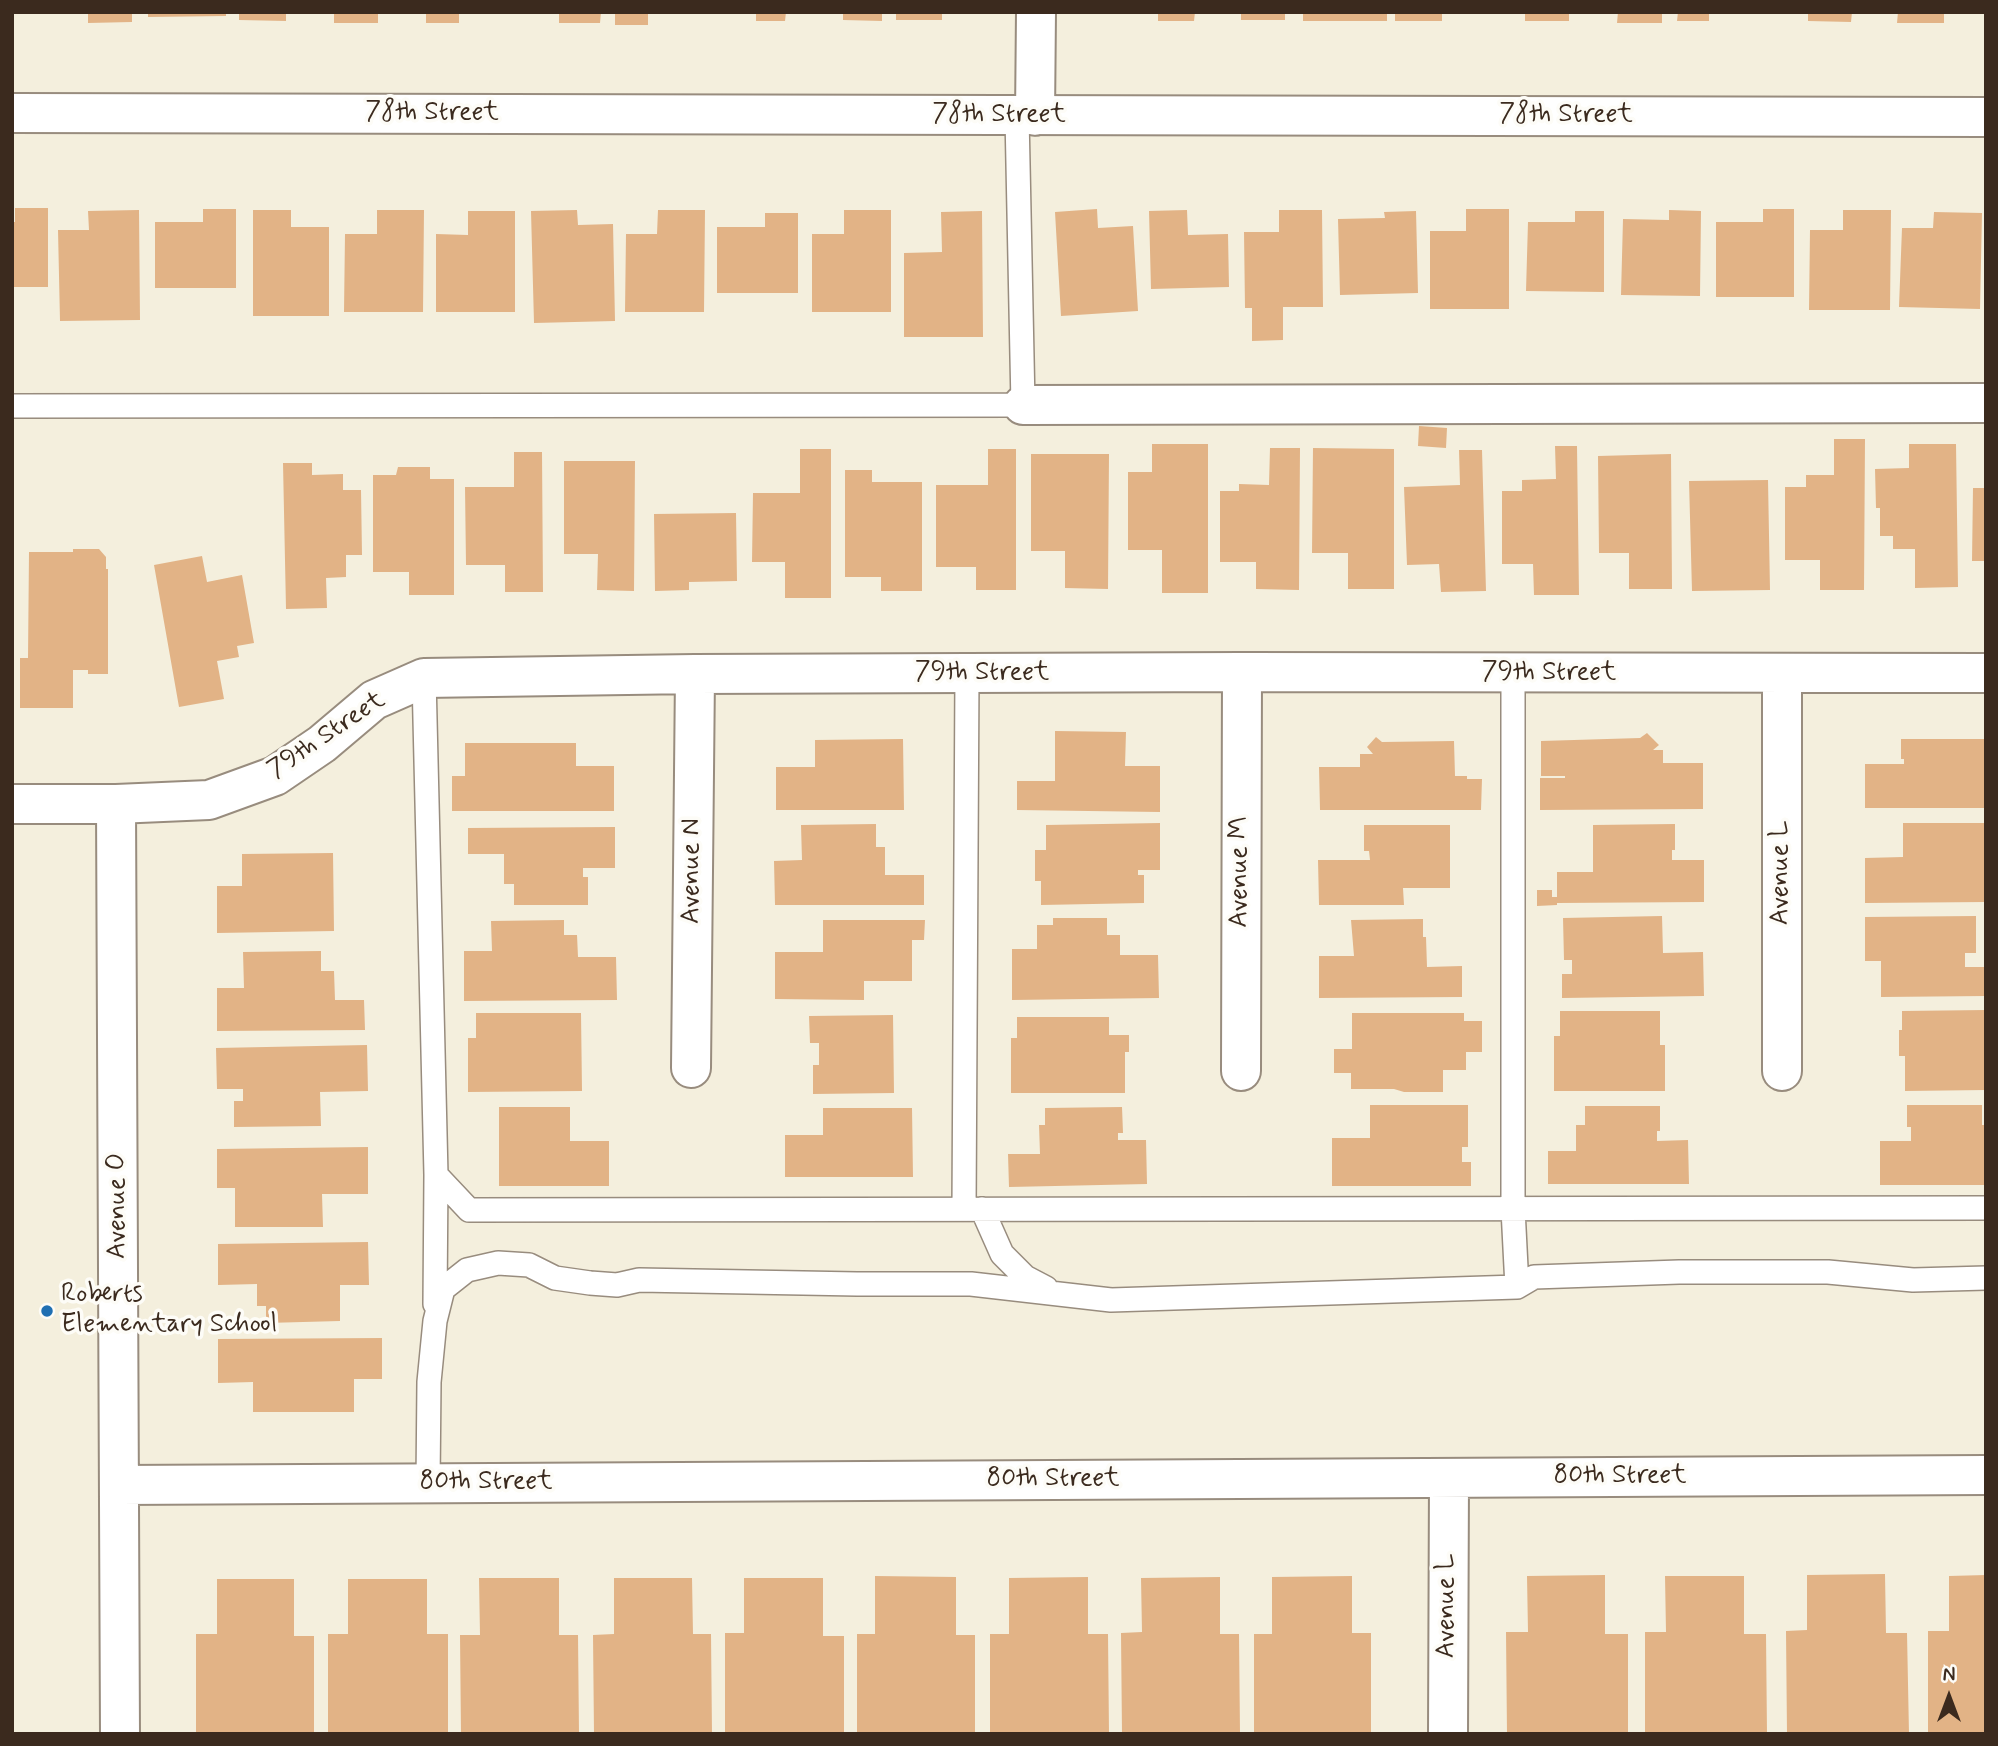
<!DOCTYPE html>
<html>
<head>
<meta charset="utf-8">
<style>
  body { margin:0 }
  #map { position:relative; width:1998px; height:1746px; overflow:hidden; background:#f4efdd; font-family:Mynerve,sans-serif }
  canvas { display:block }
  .frame { position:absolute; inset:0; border:14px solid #3b2a1e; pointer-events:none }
  .north { position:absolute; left:1914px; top:1662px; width:70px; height:70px; -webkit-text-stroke:5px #fdfcf7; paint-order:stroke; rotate:0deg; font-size:19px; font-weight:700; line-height:28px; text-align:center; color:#3b2a1e }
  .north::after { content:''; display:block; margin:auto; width:24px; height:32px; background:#3b2a1e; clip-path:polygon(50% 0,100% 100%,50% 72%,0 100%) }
</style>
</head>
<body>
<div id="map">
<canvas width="1998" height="1746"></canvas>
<div class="frame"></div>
<div class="north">N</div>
</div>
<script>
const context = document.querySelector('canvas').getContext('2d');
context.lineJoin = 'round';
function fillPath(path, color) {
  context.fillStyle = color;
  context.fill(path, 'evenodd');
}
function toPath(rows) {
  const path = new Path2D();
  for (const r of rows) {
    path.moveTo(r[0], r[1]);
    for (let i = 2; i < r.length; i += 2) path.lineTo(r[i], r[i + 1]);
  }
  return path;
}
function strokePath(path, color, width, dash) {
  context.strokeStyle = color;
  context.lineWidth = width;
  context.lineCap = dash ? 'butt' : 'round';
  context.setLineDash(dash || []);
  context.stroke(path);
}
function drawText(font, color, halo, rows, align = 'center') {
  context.font = font + ' Mynerve,sans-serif';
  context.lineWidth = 7;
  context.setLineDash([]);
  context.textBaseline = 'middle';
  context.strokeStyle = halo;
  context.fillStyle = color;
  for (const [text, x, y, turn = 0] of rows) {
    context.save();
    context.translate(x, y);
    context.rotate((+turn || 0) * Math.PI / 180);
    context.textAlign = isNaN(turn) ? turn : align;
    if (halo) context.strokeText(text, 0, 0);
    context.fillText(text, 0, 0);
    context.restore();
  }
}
const building = toPath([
  [88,12,132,12,132,22,88,23],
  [148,12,226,12,226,16,148,17],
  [239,12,286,12,286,21,239,20],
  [334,12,378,12,378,23,334,23],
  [426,12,459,12,459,23,426,23],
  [559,12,601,12,600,23,559,23],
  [615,12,648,12,648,25,615,25],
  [756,12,786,12,785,21,756,21],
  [843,12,882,12,882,21,843,20],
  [896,12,942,12,942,20,896,20],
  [1158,12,1195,12,1194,21,1158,21],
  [1241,12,1285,12,1285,20,1241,20],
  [1303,12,1387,12,1387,21,1303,21],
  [1395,12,1442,12,1442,21,1395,21],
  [1525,12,1569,12,1569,21,1525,21],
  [1618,12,1662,12,1662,23,1617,23],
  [1678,12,1709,12,1709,21,1677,21],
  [1808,12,1852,12,1851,22,1808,21],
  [1898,12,1944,12,1944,23,1897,23],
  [15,208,48,208,48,287,12,287,12,222,15,222],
  [203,209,236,209,236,288,155,288,155,222,203,222],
  [1097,209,1098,228,1133,226,1138,311,1061,316,1055,212],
  [1466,209,1509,209,1509,309,1430,309,1430,231,1466,231],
  [1763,209,1794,209,1794,297,1716,297,1716,222,1763,222],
  [139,210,140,320,60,321,58,230,89,230,88,211],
  [253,210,291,210,291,227,329,227,329,316,253,316],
  [377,210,424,210,423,312,344,312,345,234,377,234],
  [577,210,578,225,613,224,615,321,534,323,531,211],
  [658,210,705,210,704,312,625,312,626,234,657,234],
  [844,210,891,210,891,312,812,312,812,234,844,234],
  [1187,210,1188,235,1228,234,1229,287,1151,289,1149,211],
  [1279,210,1322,210,1323,307,1283,307,1283,340,1252,341,1252,308,1245,308,1244,232,1279,232],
  [1669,210,1701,211,1700,296,1621,295,1623,219,1669,220],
  [1843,210,1891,210,1890,310,1809,310,1810,230,1843,230],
  [468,211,515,211,515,312,436,312,436,234,468,235],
  [982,211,983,337,904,337,904,253,942,252,941,212],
  [1416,211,1418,293,1340,295,1338,219,1385,218,1384,212],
  [1575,211,1604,211,1604,292,1526,291,1528,222,1575,222],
  [1934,212,1982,213,1980,309,1899,307,1902,228,1933,228],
  [765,213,798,213,798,293,717,293,717,227,765,227],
  [1419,426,1447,428,1446,448,1418,446],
  [1834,439,1865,439,1864,590,1820,590,1820,560,1785,560,1785,487,1806,487,1806,475,1834,475],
  [1152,444,1208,444,1208,593,1162,593,1162,550,1128,550,1128,472,1152,472],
  [1909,444,1956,444,1958,587,1915,588,1915,549,1893,549,1893,536,1880,536,1880,508,1876,508,1875,469,1909,468],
  [1555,446,1577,446,1579,595,1534,595,1533,564,1502,564,1502,491,1522,491,1522,480,1556,479],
  [1270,448,1300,448,1299,590,1256,589,1256,562,1220,562,1220,491,1239,491,1239,484,1269,485],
  [1313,448,1394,449,1394,589,1348,589,1348,553,1312,553],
  [800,449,831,449,831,598,785,598,785,562,752,562,753,493,800,493],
  [988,449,1016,449,1016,590,976,590,976,567,936,567,936,485,988,485],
  [1459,450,1482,450,1486,591,1441,592,1439,564,1407,565,1404,487,1460,485],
  [514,452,542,452,543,592,505,592,505,565,466,565,465,487,514,487],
  [1031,454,1109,454,1108,589,1065,588,1065,551,1031,551],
  [1671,454,1672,589,1629,589,1629,553,1599,553,1598,456],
  [564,461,635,461,634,591,597,590,598,554,564,554],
  [283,463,312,463,312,475,343,474,343,490,361,490,362,555,346,555,346,577,326,578,327,608,286,609],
  [398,467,430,467,430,479,454,479,454,595,409,595,409,572,373,572,373,475,396,475],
  [845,470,872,470,872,482,922,482,922,591,881,591,881,577,845,577],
  [1768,480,1770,590,1692,591,1689,481],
  [1973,488,1986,488,1986,561,1972,561],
  [736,513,737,581,689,582,689,590,655,591,654,514],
  [73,549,99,549,106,557,106,569,108,569,108,674,88,674,88,670,73,670,73,708,20,708,20,658,28,658,29,552,73,552],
  [202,556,207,582,242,575,254,643,237,646,239,657,217,661,224,699,179,707,154,565],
  [1055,731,1126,732,1125,766,1160,766,1160,812,1017,810,1017,781,1055,781],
  [1647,733,1659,745,1653,750,1663,750,1663,763,1703,763,1703,809,1540,810,1540,778,1565,778,1565,776,1541,776,1541,741,1640,738],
  [1376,737,1382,742,1454,741,1455,776,1467,776,1467,779,1482,779,1481,810,1320,810,1319,767,1360,767,1360,754,1373,754,1367,747],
  [903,739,904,810,776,810,776,767,815,767,815,740],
  [1901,739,1986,739,1986,808,1865,808,1865,764,1904,764,1904,759,1901,759],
  [465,743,576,743,576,766,614,766,614,811,452,811,452,776,465,776],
  [1160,823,1160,870,1138,870,1138,875,1144,875,1144,903,1041,905,1041,881,1035,881,1035,850,1046,850,1046,825],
  [1903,823,1986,823,1986,902,1865,903,1865,858,1903,857],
  [876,824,876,847,885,847,885,875,924,875,924,905,775,905,774,861,802,860,801,825],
  [1675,824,1675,850,1672,850,1672,860,1704,860,1704,902,1557,903,1557,905,1537,906,1537,890,1552,890,1552,897,1557,897,1557,872,1593,872,1593,825],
  [1364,825,1450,825,1450,888,1403,888,1404,905,1319,905,1318,860,1370,860,1369,851,1364,851],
  [615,827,615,868,583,868,583,877,588,877,588,905,514,905,514,884,504,884,504,854,468,854,468,828],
  [333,853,334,931,217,933,217,886,242,886,242,854],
  [1662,916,1663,953,1703,952,1704,996,1562,998,1562,974,1572,974,1572,960,1564,960,1563,918],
  [1976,916,1976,953,1965,953,1965,967,1986,967,1986,996,1881,997,1881,961,1865,961,1865,917],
  [1053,918,1107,918,1107,935,1120,935,1120,955,1158,955,1159,998,1012,1000,1012,949,1037,949,1037,925,1053,925],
  [1423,919,1423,937,1426,937,1427,967,1462,966,1462,997,1319,998,1319,956,1354,956,1351,920],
  [564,920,564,935,577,935,578,957,616,957,617,1000,464,1001,464,951,492,951,491,921],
  [823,920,925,920,924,940,912,940,912,981,864,981,864,1000,775,999,775,952,823,952],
  [321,951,321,971,334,971,335,1000,364,1000,365,1030,217,1031,217,988,244,988,243,952],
  [1986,1010,1986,1090,1905,1091,1905,1056,1899,1056,1899,1030,1902,1030,1902,1011],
  [1560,1011,1660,1011,1660,1045,1665,1045,1665,1091,1554,1091,1554,1036,1560,1036],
  [476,1013,581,1013,582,1091,468,1092,468,1038,476,1038],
  [1352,1013,1464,1013,1464,1021,1482,1021,1482,1052,1466,1052,1466,1070,1443,1070,1443,1092,1404,1092,1394,1089,1351,1089,1351,1073,1334,1073,1334,1049,1352,1049],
  [893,1015,894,1093,813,1094,813,1065,819,1065,819,1043,810,1043,809,1016],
  [1017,1017,1109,1017,1109,1035,1129,1035,1129,1052,1125,1052,1125,1093,1011,1093,1011,1038,1017,1038],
  [367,1045,368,1091,320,1092,321,1126,234,1127,234,1101,243,1101,243,1089,217,1089,216,1048],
  [1370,1105,1468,1105,1468,1147,1462,1147,1462,1162,1471,1162,1471,1186,1332,1186,1332,1138,1370,1138],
  [1907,1105,1982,1105,1982,1125,1986,1125,1986,1185,1880,1185,1880,1141,1911,1141,1911,1127,1907,1127],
  [1585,1106,1660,1106,1660,1131,1657,1131,1657,1141,1688,1140,1689,1184,1548,1184,1548,1151,1576,1151,1576,1125,1585,1125],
  [499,1107,570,1107,570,1141,609,1141,609,1186,499,1186],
  [1122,1107,1123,1133,1118,1133,1118,1140,1146,1140,1147,1184,1009,1187,1008,1154,1040,1154,1039,1125,1045,1125,1045,1108],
  [823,1108,912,1108,913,1177,785,1177,785,1135,823,1135],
  [368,1147,368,1194,322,1194,323,1227,235,1227,235,1188,217,1188,217,1149],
  [368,1242,369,1285,340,1285,340,1321,266,1323,266,1306,257,1306,257,1284,218,1285,218,1244],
  [382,1338,382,1379,354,1379,354,1412,253,1412,253,1382,218,1383,218,1339],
  [1885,1574,1886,1633,1907,1633,1909,1734,1787,1734,1786,1631,1807,1630,1807,1575],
  [1605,1575,1605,1634,1628,1634,1628,1734,1507,1734,1506,1632,1528,1632,1527,1576],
  [1986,1575,1986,1734,1928,1734,1928,1631,1949,1631,1949,1576],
  [875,1576,956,1577,956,1635,975,1635,975,1733,857,1733,857,1634,875,1634],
  [1352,1576,1352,1633,1371,1633,1371,1733,1254,1734,1254,1634,1272,1634,1272,1577],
  [1665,1576,1744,1576,1744,1634,1766,1634,1767,1734,1645,1734,1645,1632,1666,1632],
  [1088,1577,1088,1634,1108,1634,1109,1734,990,1734,990,1634,1009,1634,1009,1578],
  [1220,1577,1220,1634,1239,1634,1240,1733,1122,1734,1121,1633,1142,1632,1141,1578],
  [479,1578,559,1578,559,1635,578,1635,579,1734,461,1734,460,1635,480,1635],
  [614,1578,692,1578,693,1634,711,1634,712,1734,594,1734,593,1635,614,1634],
  [744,1578,823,1578,823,1636,844,1636,844,1734,725,1734,725,1633,744,1633],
  [217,1579,294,1579,294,1636,314,1636,314,1734,196,1734,196,1634,217,1634],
  [348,1579,427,1579,427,1634,448,1634,448,1734,328,1734,328,1634,348,1634]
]);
const lane = toPath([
  [12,406,1023,405,1017,116],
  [1513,674,1513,1209,1517,1287],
  [424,678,436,1175,469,1210,1986,1208],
  [964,1209,967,674],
  [982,1209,1002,1254,1025,1277,1046,1288],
  [435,1304,436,1175],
  [428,1483,429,1382,435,1321,443,1289,467,1270,498,1263,529,1265,555,1278,590,1283,617,1285,639,1280,857,1284,971,1284,1111,1300,1517,1287,1534,1277,1679,1272,1828,1272,1913,1280,1986,1278]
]);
const street = toPath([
  [12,113,1986,117],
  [1035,116,1036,12],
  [1023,405,1986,403],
  [1782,674,1782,1071],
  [12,804,116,804,209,800,275,776,322,744,374,700,424,678,695,674,1242,672,1986,673],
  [116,804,120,1734],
  [691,1068,695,674],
  [1241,1071,1242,672],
  [120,1485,1986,1475],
  [1448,1734,1449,1478]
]);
const markers = [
  [47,1311,7,"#1f6fb2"]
];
const streetNames = [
  ["78th Street",432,114],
  ["78th Street",999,116],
  ["78th Street",1566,116],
  ["79th Street",982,674],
  ["79th Street",1549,674],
  ["79th Street",327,736,-34],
  ["Avenue N",693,871,-90],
  ["Avenue M",1241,872,-90],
  ["Avenue L",1782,873,-90],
  ["Avenue O",119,1206,-90],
  ["80th Street",1620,1477],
  ["80th Street",1053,1480],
  ["80th Street",486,1483],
  ["Avenue L",1448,1606,-90]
];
const poiNames = [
  ["Roberts",61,1296],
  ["Elementary School",61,1326]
];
fillPath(building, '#e2b386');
strokePath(lane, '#988c7e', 26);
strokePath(street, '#988c7e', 42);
strokePath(lane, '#fff', 23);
strokePath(street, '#fff', 38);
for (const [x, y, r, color] of markers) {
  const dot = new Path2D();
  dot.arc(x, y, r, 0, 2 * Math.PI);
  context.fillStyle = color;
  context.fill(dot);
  strokePath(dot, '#fdfcf7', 2.5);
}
drawText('26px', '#3b2a1e', '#fdfcf7', streetNames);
drawText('26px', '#3b2a1e', '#fdfcf7', poiNames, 'left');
</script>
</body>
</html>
